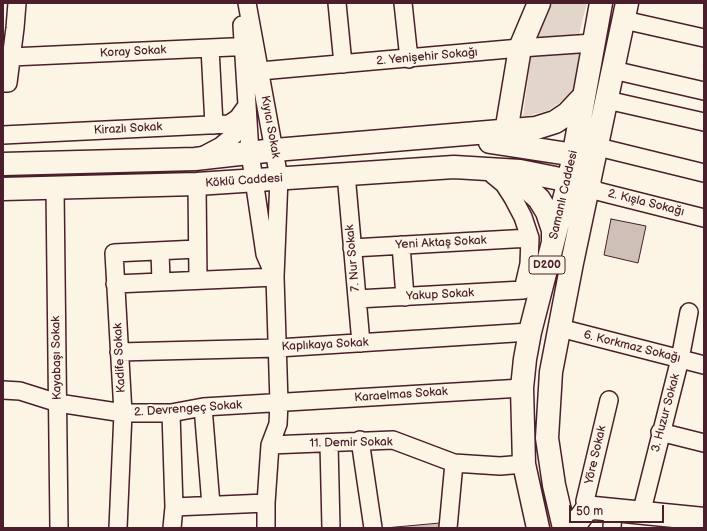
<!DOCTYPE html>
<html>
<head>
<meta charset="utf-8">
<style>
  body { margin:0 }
  #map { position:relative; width:707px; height:531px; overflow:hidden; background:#fcf5e5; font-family:"Balsamiq Sans",sans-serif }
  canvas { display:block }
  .frame { position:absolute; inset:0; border:4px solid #4a1f2b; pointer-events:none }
  .scale { position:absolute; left:569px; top:505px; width:95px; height:18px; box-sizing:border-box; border:2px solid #4a1f2b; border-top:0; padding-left:5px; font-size:12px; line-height:14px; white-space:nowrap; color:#4a1f2b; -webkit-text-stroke:3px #fcf5e5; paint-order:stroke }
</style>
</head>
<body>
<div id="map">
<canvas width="707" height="531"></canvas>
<div class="frame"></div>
<div class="scale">50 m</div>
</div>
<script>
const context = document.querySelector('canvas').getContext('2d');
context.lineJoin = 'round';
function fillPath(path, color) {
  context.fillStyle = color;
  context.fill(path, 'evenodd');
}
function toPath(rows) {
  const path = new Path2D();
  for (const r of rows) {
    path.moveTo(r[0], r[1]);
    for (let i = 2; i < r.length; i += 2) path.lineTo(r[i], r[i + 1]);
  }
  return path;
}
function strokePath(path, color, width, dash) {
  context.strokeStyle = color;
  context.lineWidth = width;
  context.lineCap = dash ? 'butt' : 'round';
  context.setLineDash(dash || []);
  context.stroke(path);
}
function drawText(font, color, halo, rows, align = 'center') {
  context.font = font + ' "Balsamiq Sans",sans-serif';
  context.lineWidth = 3.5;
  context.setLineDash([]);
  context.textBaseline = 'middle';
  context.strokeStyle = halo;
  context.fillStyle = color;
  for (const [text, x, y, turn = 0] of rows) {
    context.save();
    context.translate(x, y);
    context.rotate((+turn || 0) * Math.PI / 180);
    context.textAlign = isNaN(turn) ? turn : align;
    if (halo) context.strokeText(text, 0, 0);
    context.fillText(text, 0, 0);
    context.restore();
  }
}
const green = toPath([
  [550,3,587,3,579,34,532,38],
  [584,52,578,84,565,99,547,111,523,117,531,55]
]);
const building = toPath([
  [611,219,646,226,638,263,604,255,611,219],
  [440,523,441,528,385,528,440,523]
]);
const minor = toPath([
  [247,3,279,178,275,277,279,403,278,424,270,445,266,503,266,528],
  [337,3,343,64],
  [403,3,409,59],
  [624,20,704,38],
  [242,25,250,153,265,254,272,270],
  [210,48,214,125],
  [11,57,254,46],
  [613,70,704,91],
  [260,71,520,48,593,43],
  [3,83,8,83,15,28,17,3],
  [607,100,704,122],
  [3,135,229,124,238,118,246,107],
  [598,147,704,173],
  [202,156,221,146,233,136,242,122,244,115],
  [346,174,361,343],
  [197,184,198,280],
  [55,189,59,528],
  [589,189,704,218],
  [401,245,405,297],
  [352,248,530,238],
  [160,251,161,282],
  [115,284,275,277],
  [357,299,523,290,529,264,530,238,523,217,513,198,504,184,493,175],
  [560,328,704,365],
  [119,352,278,348,530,332],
  [3,390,20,391,58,403,123,413,171,413,203,407,522,388],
  [203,407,211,505],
  [171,413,174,507,172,528],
  [660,432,704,443],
  [360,440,373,528],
  [329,444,331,528],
  [270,445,393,440,454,463,500,466,524,464],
  [174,507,266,503],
  [586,510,585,501,609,400],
  [641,514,680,359,689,312],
  [118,528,123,413,114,253,197,249],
  [448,528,454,463],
  [612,528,613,509]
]);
const major = toPath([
  [506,132,520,48,539,3],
  [490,142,588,157],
  [3,164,195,159,275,150,536,128,555,122,567,114,583,97],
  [501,175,526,187,539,199,547,212,553,230,553,240],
  [3,189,197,184,454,167,520,171,590,185],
  [538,528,524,464,522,388,525,359,530,332,569,180,601,3],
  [564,528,554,485,547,438,551,372,572,263,627,3],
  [573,528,586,510,594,508,704,519]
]);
const shields = [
  [547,265,36]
];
const shieldNames = [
  ["D200",547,265]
];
const streetNames = [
  ["Koray Sokak",133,52,-3],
  ["2. Yenişehir Sokağı",427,57,-5],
  ["Kıyıcı Sokak",270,127,80],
  ["Kirazlı Sokak",128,129,-3],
  ["Köklü Caddesi",244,181,-4],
  ["Samanlı Caddesi",564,195,-77],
  ["2. Kışla Sokağı",646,203,14],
  ["Yeni Aktaş Sokak",441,243,-3],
  ["7. Nur Sokak",353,258,-95],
  ["Yakup Sokak",440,295,-3],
  ["Kaplıkaya Sokak",325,345,-3],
  ["6. Korkmaz Sokağı",632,347,14],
  ["Kayabaşı Sokak",57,358,-91],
  ["Kadife Sokak",120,358,-93],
  ["Karaelmas Sokak",401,395,-4],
  ["2. Devrengeç Sokak",188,409,-4],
  ["3. Huzur Sokak",666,413,-75],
  ["11. Demir Sokak",351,443,-1],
  ["Yöre Sokak",596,455,-77]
];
fillPath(green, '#e2d5ca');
fillPath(building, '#cfc0b7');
strokePath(building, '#4a1f2b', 1);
strokePath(minor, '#4a1f2b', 20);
strokePath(major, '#4a1f2b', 25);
strokePath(minor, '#fcf5e5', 17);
strokePath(major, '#fcf5e5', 22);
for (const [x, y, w] of shields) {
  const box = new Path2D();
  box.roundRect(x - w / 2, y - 9, w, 18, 3);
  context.fillStyle = '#fcf5e5';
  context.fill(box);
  strokePath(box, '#4a1f2b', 1);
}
drawText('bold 11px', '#4a1f2b', null, shieldNames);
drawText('12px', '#4a1f2b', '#fcf5e5', streetNames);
</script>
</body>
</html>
